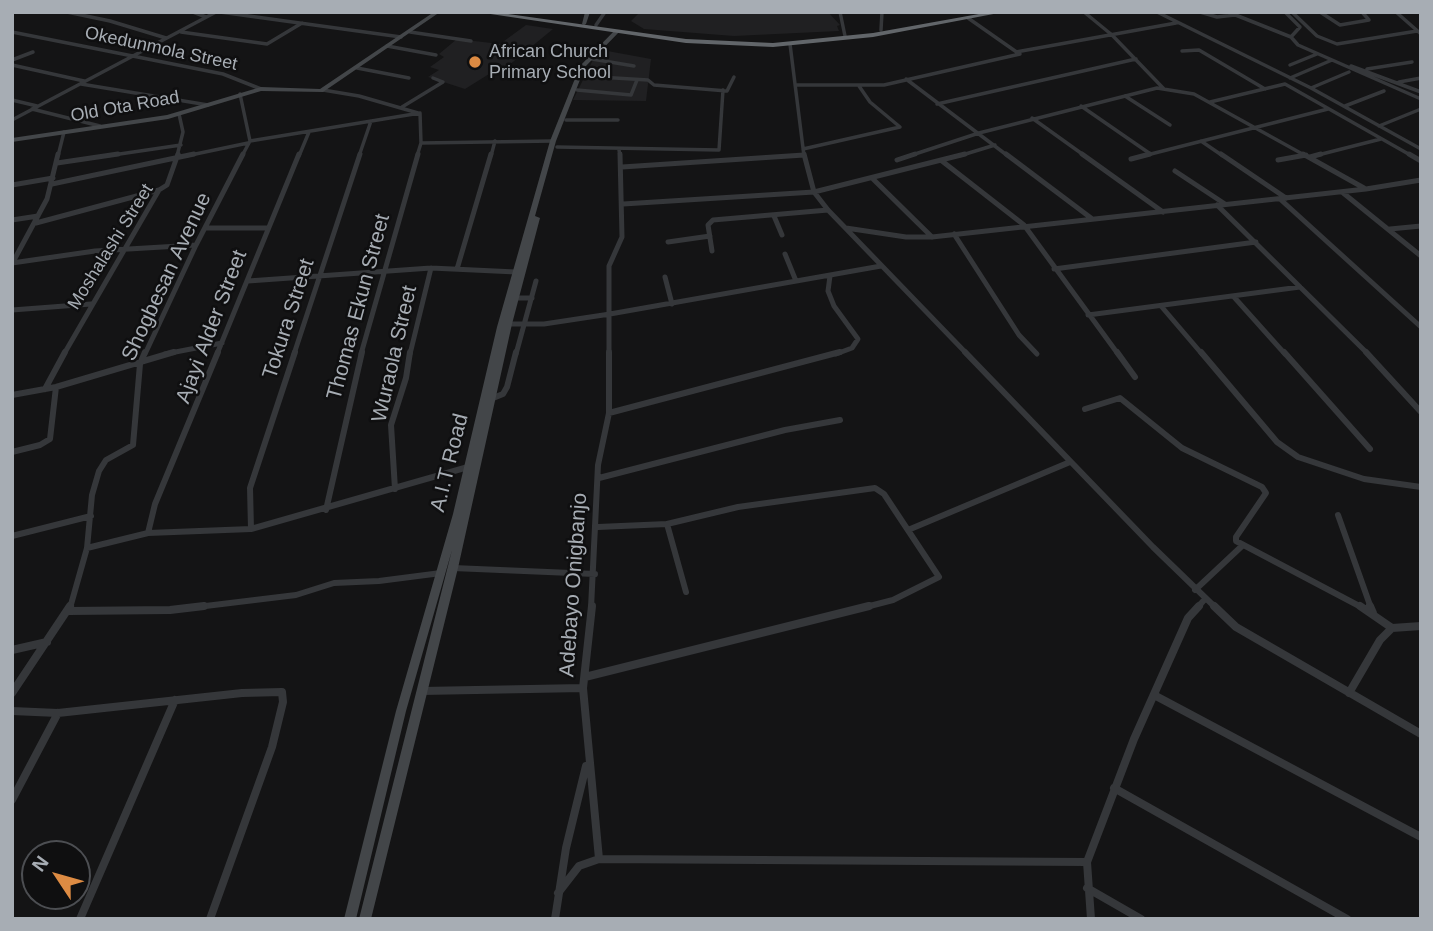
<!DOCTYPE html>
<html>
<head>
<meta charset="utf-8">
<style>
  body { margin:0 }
  #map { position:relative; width:1433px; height:931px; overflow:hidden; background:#141415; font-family:Arial,sans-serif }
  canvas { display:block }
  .frame { position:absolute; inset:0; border:14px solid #a7adb4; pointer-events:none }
  .north { position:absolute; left:21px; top:840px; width:70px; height:70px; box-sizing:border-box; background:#0f0f10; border:2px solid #4c4e52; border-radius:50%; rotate:306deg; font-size:19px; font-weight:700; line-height:28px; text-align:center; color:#a7adb4 }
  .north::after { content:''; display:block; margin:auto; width:24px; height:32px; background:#dd8b43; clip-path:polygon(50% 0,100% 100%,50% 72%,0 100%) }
</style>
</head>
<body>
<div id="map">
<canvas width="1433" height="931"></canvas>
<div class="frame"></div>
<div class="north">N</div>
</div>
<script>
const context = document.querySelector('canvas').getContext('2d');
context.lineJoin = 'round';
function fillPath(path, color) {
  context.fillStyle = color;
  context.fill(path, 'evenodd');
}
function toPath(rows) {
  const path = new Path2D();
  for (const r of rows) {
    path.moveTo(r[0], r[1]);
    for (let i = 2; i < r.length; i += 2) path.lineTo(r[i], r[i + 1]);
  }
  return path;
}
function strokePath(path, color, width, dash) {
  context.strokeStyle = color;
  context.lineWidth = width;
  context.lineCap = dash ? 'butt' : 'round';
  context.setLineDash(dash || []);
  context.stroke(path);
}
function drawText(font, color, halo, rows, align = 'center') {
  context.font = font + ' Arial,sans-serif';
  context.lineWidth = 5;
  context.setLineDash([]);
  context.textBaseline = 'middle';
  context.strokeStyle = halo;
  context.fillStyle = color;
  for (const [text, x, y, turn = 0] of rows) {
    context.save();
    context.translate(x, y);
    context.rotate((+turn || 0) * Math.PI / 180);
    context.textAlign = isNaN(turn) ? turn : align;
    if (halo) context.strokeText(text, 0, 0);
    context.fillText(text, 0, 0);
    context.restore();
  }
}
const built = toPath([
  [640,12,828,12,840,25,837,26,839,31,734,36,644,29,631,21],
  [526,25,553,29,497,75,489,74,465,89,428,77,439,70,430,67,444,57,439,54,457,39,500,44],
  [602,50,651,59,646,101,573,100,593,60]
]);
const streetFar3 = toPath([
  [67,12,110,21,166,38],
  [193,12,206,17],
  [220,12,401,37],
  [840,12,845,36],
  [1084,12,1112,35,1164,89],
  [1157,12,1311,88],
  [1200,12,1217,17,1235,15],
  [1228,12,1291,37],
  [1285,12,1300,27,1291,37,1298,45,1421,99],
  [1292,12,1317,36,1337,44,1417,31],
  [1320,12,1340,25,1369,20,1362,12],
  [1396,12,1421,34],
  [968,18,1018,53],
  [596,25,605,12],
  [881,30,882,12],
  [12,32,223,74,261,89],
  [181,32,267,44,302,23],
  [410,32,471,41],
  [790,44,804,156],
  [387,46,436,55],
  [1182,51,1199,50,1265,89],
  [1016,52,1176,23],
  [592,59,634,66],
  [12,60,33,52],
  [12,65,84,81],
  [1290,65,1317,54],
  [1351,66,1421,92],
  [357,68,409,78],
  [1367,69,1412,62],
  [1349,72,1311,88,1421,149],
  [582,76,648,80,654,85,727,91,734,77],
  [1290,78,1332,60],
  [906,79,1008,156],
  [1399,82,1421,78],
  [81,84,208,105],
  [795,85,884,85,1020,54],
  [323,90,359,96,418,113],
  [577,90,631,95,637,80],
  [240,94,250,141,242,156],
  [1125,96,1170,125],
  [12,100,37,106],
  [1210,102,1285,84,1412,156],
  [937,104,1136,59],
  [1081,106,1149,153],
  [1345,106,1384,91],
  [402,107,443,82,433,78],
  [32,109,100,126],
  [1032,118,1085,156],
  [12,120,216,12],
  [566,120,618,120],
  [1379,126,1421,109],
  [250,141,420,113],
  [1201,141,1223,156],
  [421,143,553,141],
  [557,147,719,150,723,90],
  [803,149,900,127,870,102,859,86],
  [619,150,620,156],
  [58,156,64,132],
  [106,156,181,145],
  [177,156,183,132,179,114],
  [186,156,248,143],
  [299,156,309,132],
  [359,156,371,121],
  [417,156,421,143,420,113],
  [491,156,495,141],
  [789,156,804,155],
  [909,156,979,133,1157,88,1194,94,1306,156],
  [959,156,995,145],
  [1143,156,1328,109],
  [1301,156,1306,155],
  [1314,156,1381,139]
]);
const streetFar2 = toPath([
  [804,154,814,192,828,210,967,354],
  [1006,154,1091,218],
  [1082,154,1163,212],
  [1221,154,1286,198],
  [1303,154,1364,188],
  [1409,154,1421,161],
  [1310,157,1321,154],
  [1131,159,1150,154],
  [897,160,915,154],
  [1278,160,1306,155],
  [942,161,1024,225,1118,354],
  [57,163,118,154],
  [622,167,804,155],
  [1175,171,1225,204],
  [873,179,932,237],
  [52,184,194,154],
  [12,185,53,178],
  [1342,192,1421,256],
  [1280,199,1421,327],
  [623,204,814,192,965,154],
  [1217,205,1368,354],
  [774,216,782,235],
  [12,220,38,216],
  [36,223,159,190],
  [206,228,267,228],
  [846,228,906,237,932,237,1366,189,1421,180],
  [1390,229,1421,226],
  [954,234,1019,335,1037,354],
  [668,242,710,236],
  [712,251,708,225,713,220,828,210],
  [785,254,796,281],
  [13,262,47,199,58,154],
  [12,263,95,251,196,245],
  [457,269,491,154],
  [1054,269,1256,242],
  [830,276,828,291,834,306,858,339,852,348,836,354],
  [665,277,672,304],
  [248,281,431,268,516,272],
  [1234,297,1285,354],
  [517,298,532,298],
  [1161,306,1202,354],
  [12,310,91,304],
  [1088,315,1300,287],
  [508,324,544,324,610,314,881,266],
  [64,354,159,190,167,185,178,154],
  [145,354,196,245,243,154],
  [165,354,222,343],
  [217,354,299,154],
  [294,354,360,154],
  [361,354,418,154],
  [410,354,431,268],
  [516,354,536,281],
  [609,354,609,266,622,237,620,154]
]);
const streetFar1 = toPath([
  [965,352,1153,547,1216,608],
  [1117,352,1135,377],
  [1201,352,1277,442,1298,457,1364,479,1421,487],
  [1284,352,1370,449],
  [1366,352,1421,412],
  [45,389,65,352],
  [12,395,56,387,174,352],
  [493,398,503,394,507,387,516,352],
  [1085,409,1120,398,1182,448,1262,487,1266,493,1236,537,1236,541,1363,608],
  [609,413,840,352],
  [12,452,40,445,50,439,56,387],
  [599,478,785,430,840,420],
  [395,489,391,425,406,378,410,352],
  [326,510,362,352],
  [1338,515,1371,608],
  [667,524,686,592],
  [598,527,667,524,738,507,875,488,884,494,939,577,893,600,862,608],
  [251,529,250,488,295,352],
  [908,530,1070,462],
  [148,533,155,504,218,352],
  [12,536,91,516],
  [87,548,148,533,251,529,468,467],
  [453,568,595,574],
  [1195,590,1243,545],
  [70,608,87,548,92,495,99,471,106,460,133,445,140,364,145,352],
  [189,608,296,595,334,583,379,581,441,573],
  [591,608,598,465,609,413,609,352],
  [1197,608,1205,599]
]);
const street = toPath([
  [592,606,583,688,599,859],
  [1214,606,1236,627,1421,734],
  [1360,606,1392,628],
  [1370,606,1373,613],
  [69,611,170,610,204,606],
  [12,650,47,642],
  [585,677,869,606],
  [422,691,583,688],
  [12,693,70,606],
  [1349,693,1380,640,1392,628,1421,626],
  [1154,695,1421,837],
  [12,711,58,713,242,693,282,692,283,702,272,747,210,919],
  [1114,788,1347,919],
  [12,800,58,713],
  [1087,888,1141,919],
  [558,893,579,866,599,859,1087,862],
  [80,919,175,700],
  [555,919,566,848,586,766],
  [1091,919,1087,862,1134,739,1188,618,1199,606]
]);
const secondary = toPath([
  [434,12,440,12,323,92,261,91,168,119,12,142,12,138,167,115,261,87,320,89,434,12],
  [585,12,590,12,586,24,584,25,582,24,585,12],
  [615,30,620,31,585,67,556,141,535,216,540,218,512,324,458,568,371,919,359,919,452,550,406,711,356,919,344,919,396,711,453,514,497,327,550,141,580,66,615,30]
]);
const highway = toPath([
  [477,12,494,12,686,39,773,43,873,33,990,12,1004,12,873,37,773,47,686,43,477,12]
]);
const markers = [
  [475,62,7,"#dd8b43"]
];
const farStreetnames = [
  ["Okedunmola Street",161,49,12],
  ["Old Ota Road",125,107,-10],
  ["Moshalashi Street",111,247,-58]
];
const farPoinames = [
  ["African Church",489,52],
  ["Primary School",489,73]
];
const streetNames = [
  ["Shogbesan Avenue",167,277,-65],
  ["Thomas Ekun Street",359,307,-75],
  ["Tokura Street",289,319,-72],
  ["Ajayi Alder Street",212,327,-69],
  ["Wuraola Street",395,354,-77],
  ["A.I.T Road",450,463,-76],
  ["Adebayo Onigbanjo",574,585,-86]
];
fillPath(built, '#202022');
strokePath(streetFar3, '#35373a', 3.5);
strokePath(streetFar2, '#35373a', 5);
strokePath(streetFar1, '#35373a', 6);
strokePath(street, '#35373a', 8);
fillPath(secondary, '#434649');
fillPath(highway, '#62666a');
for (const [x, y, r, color] of markers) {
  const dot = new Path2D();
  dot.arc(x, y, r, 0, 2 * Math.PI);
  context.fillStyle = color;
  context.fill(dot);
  strokePath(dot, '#0f0f10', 2.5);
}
drawText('18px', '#a7adb4', '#0f0f10', farStreetnames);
drawText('18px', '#a7adb4', '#0f0f10', farPoinames, 'left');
drawText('21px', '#a7adb4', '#0f0f10', streetNames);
</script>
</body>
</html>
